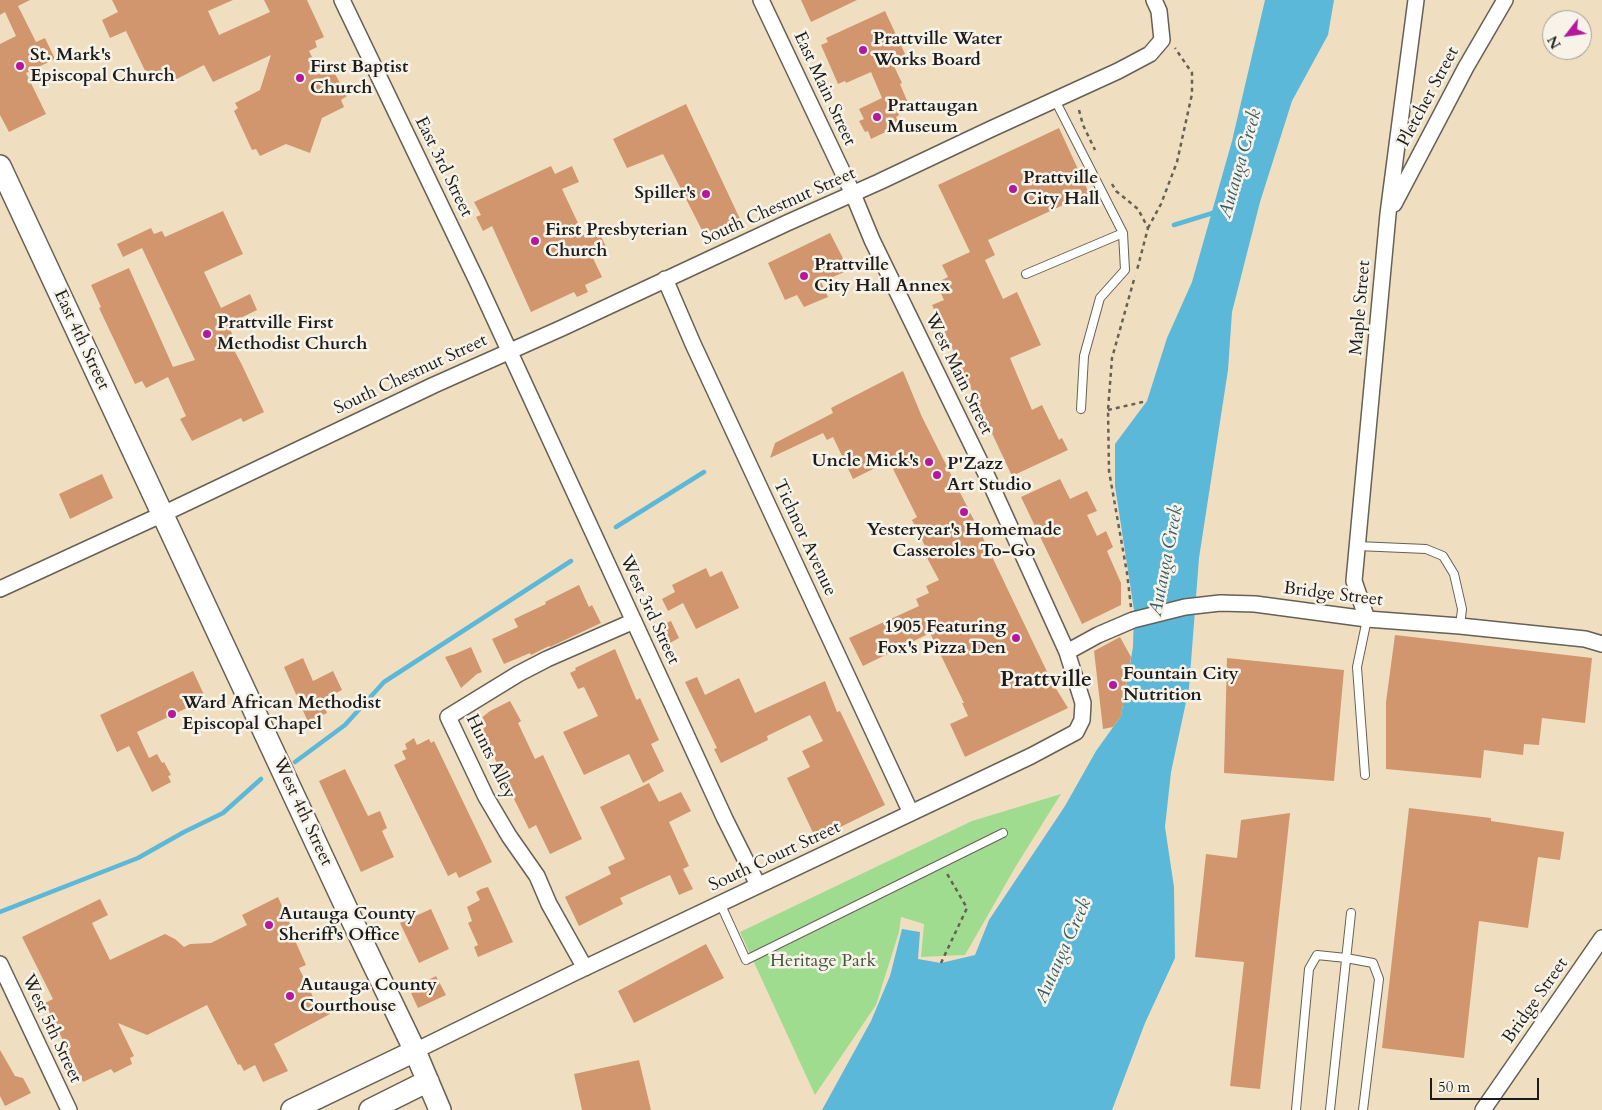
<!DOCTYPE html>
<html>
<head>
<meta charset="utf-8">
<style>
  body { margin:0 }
  #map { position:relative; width:1602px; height:1110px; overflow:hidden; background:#efdfc0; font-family:Cardo,serif }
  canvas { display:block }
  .north { position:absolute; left:1542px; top:10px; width:50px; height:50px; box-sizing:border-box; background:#f7f3e8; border:1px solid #9f9d96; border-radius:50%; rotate:240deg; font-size:14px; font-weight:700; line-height:20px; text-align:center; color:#1c1c1c }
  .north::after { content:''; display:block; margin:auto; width:18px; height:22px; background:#b5179e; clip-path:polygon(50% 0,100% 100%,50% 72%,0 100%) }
  .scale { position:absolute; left:1430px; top:1078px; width:109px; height:22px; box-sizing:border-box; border:2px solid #1c1c1c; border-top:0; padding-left:6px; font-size:15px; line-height:18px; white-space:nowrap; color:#1c1c1c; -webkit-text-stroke:4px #f7f3e8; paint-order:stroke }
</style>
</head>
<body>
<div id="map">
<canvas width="1602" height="1110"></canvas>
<div class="north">N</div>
<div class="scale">50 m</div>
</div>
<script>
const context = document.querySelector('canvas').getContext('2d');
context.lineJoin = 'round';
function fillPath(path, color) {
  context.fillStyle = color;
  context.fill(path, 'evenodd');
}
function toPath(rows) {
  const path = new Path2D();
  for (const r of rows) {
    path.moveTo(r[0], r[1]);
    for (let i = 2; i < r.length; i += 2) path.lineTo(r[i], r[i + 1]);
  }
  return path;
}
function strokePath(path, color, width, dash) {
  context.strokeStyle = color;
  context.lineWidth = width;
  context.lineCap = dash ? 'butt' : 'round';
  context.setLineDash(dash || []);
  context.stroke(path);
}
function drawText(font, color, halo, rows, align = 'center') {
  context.font = font + ' Cardo,serif';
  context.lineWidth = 5;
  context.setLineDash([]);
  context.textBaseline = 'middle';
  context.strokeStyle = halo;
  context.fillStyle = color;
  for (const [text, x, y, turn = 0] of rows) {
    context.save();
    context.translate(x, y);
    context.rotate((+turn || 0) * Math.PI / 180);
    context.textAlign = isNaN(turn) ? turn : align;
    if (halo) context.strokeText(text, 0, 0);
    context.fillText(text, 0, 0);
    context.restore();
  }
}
const green = toPath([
  [1061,794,1016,866,965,955,921,957,924,924,901,917,899,932,876,1005,815,1095,740,932,972,821]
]);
const water = toPath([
  [1265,0,1334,0,1328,35,1292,101,1260,202,1232,312,1228,370,1199,558,1189,688,1171,772,1165,827,1174,887,1175,958,1145,1023,1112,1110,822,1110,871,1021,890,976,902,929,920,932,918,959,941,963,975,955,989,920,1065,806,1096,751,1121,716,1133,647,1134,610,1115,486,1115,444,1147,401,1167,338,1192,282,1232,141]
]);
const stream = toPath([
  [1174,225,1216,212],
  [616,527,704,472],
  [295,762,345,725,384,682,571,561],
  [0,912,138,858,184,832,223,813,261,779]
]);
const building = toPath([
  [0,0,30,0,18,6,36,42,45,38,55,59,26,73,46,114,9,132,0,115,0,44,16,36,5,12,0,15],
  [112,0,233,0,208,11,219,35,270,12,264,0,307,0,324,37,315,41,317,47,309,51,319,71,325,68,329,75,334,72,347,96,341,100,344,107,322,118,310,153,286,144,260,156,256,149,252,150,234,111,238,108,235,103,260,90,271,55,213,82,204,65,169,83,164,74,150,81,126,31,110,38,102,20,118,12],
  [801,0,857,0,811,22],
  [885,11,906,56,892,62,902,83,900,84,908,103,896,108,899,115,896,117,900,125,871,139,868,131,865,132,859,121,864,119,859,109,882,98,871,72,846,83,845,81,838,84,821,45,828,42,826,38],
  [686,104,740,219,705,236,663,154,627,168,613,139],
  [1059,128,1089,193,988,240,995,255,985,260,1003,299,1017,292,1041,345,1010,358,1032,410,1042,405,1059,440,1062,438,1068,450,1012,476,932,305,944,300,936,283,948,277,942,265,970,252,938,185],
  [551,166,555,174,572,166,579,182,562,189,585,238,599,232,607,249,592,256,602,277,585,285,588,292,577,297,574,292,531,312,492,226,483,231,476,217,481,215,474,202],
  [223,211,243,254,204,272,221,308,250,294,257,310,228,324,237,346,233,348,242,365,264,412,243,422,241,418,192,441,180,419,186,416,168,377,146,388,142,381,135,384,99,308,101,307,91,285,129,268,173,367,195,360,142,248,123,257,117,244,151,228,154,234,162,231,165,237],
  [830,233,849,270,821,282,828,297,804,307,797,295,785,300,768,263],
  [903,371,922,417,985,542,1052,682,1068,708,965,757,950,724,968,716,962,703,964,703,930,633,863,666,849,638,919,606,916,599,929,593,926,586,939,580,926,556,929,554,912,520,917,517,889,461,853,479,833,437,827,440,823,433,770,458,775,443,833,413,831,408],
  [102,474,113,498,70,519,59,494],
  [1060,479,1070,499,1087,491,1097,511,1087,515,1097,536,1106,531,1113,547,1107,551,1121,583,1121,605,1082,624,1021,497],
  [706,568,710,577,722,571,739,608,696,629,683,603,668,611,662,599,675,592,672,585],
  [579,585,589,607,592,605,601,623,550,647,549,646,531,655,530,653,504,664,492,639,518,627,514,619,546,604,545,602],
  [671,621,679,638,668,644,660,626],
  [1395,635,1592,658,1585,723,1542,718,1539,745,1524,744,1523,755,1484,750,1481,778,1386,769,1386,702],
  [1120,637,1131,657,1121,716,1113,727,1103,729,1094,651],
  [471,647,482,672,477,674,461,688,445,657,455,654],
  [615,649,636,699,637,700,640,698,659,740,651,744,664,771,643,783,629,754,584,775,563,732,598,716,584,687,578,689,570,673,576,670,575,668],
  [303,658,313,681,333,671,342,690,322,700,327,713,308,722,284,667],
  [1227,658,1344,670,1334,781,1224,773],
  [193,671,206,699,201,701,203,706,193,711,191,706,137,732,149,758,157,754,162,763,164,762,171,775,168,776,171,782,152,792,129,746,117,752,100,715],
  [697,677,705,695,739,678,755,713,825,681,837,712,840,711,885,805,816,839,787,778,810,767,802,751,823,741,810,715,767,736,768,740,721,763,714,749,717,748,685,682],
  [510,701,521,721,518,723,535,759,543,755,582,839,550,854,536,825,529,829,502,775,486,738,484,740,475,723,490,711],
  [414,738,417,745,429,739,431,743,434,741,492,862,459,878,456,872,448,876,394,765,406,759,402,751,407,749,405,744],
  [345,769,368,816,380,811,387,828,382,831,394,857,361,872,319,781],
  [649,783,659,802,681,792,691,811,669,822,689,866,683,869,693,889,679,895,670,875,620,898,623,904,579,926,565,897,611,874,608,867,625,859,600,807],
  [1409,808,1491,818,1491,821,1564,832,1560,860,1538,857,1528,928,1479,921,1464,1058,1382,1048],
  [1290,813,1260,1089,1230,1086,1244,962,1195,957,1206,854,1237,858,1241,820],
  [488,887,513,942,478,957,474,947,478,945,468,923,472,921,467,907,480,900,476,892,481,889],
  [278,897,295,935,293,936,306,965,299,968,318,1007,325,1003,330,1014,274,1044,288,1071,263,1082,255,1065,244,1071,240,1064,238,1065,207,1005,147,1035,118,1023,134,1056,130,1058,132,1064,114,1073,111,1069,83,1082,45,1003,53,999,22,937,100,899,108,915,92,923,110,960,165,934,175,939,184,947,190,944,211,943,247,925,242,915],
  [431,909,449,949,419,963,400,923],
  [706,944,724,978,634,1023,618,991],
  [436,976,446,995,418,1008,411,993,422,988,420,984],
  [0,1050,15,1076,23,1078,31,1093,5,1106,0,1096],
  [639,1060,651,1110,582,1110,574,1074]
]);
const path = toPath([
  [1079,110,1083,125,1095,150],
  [1112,184,1116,191,1138,209,1148,228,1137,270],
  [1148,228,1161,204,1177,162,1192,94,1192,73,1175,48],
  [1108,410,1147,401],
  [1131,607,1127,573,1109,471,1108,410,1112,358,1135,276],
  [941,963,967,908,946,872]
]);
const lane = toPath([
  [1055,100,1123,233,1125,270,1100,298,1084,356,1081,409],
  [1026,274,1123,233],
  [1357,546,1426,549,1443,556,1454,574,1462,609,1460,626],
  [1365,775,1357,667,1367,619],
  [720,903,746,960,1003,833],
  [1296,1110,1309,969,1317,955,1346,958,1373,963,1379,979,1363,1110],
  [1330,1110,1351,913]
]);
const street = toPath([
  [342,0,477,281,725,819,758,885],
  [1394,204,1466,67,1505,0],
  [665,279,693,344,911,813],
  [0,589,163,514,434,385,562,328,787,223,879,182,991,129,1118,71,1150,54,1162,40,1159,11,1154,0],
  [1367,619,1354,581,1388,214,1416,0],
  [1067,652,1098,635,1133,620,1185,607,1220,603,1255,604,1367,619,1460,626,1585,639,1602,644],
  [0,964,69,1110],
  [585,968,549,904,537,876,509,836,486,797,448,717,518,674,547,659,634,621],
  [415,1051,574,973,1031,756,1076,732,1082,720,1083,703,1067,652,987,476,872,240,853,194,761,0],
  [1483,1110,1602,938]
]);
const secondary = toPath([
  [0,166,351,918,415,1051,440,1110],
  [292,1110,415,1051],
  [370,1110,428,1081]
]);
const markers = [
  [863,50,5,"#b5179e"],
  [20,66,5,"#b5179e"],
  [300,78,5,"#b5179e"],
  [877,117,5,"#b5179e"],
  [1013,189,5,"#b5179e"],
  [706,194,5,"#b5179e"],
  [535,241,5,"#b5179e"],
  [804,276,5,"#b5179e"],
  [207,334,5,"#b5179e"],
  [929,462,5,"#b5179e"],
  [937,475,5,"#b5179e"],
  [964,512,5,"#b5179e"],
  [1016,638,5,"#b5179e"],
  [1113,685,5,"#b5179e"],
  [172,714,5,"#b5179e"],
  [269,925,5,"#b5179e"],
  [290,996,5,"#b5179e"]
];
const poiNames = [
  ["Prattville Water",873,40],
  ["Works Board",873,61],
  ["St. Mark's",30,56],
  ["Episcopal Church",30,77],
  ["First Baptist",310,68],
  ["Church",310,89],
  ["Prattaugan",887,107],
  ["Museum",887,128],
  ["Prattville",1023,179],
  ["City Hall",1023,200],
  ["Spiller's",696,194,"right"],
  ["First Presbyterian",545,231],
  ["Church",545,252],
  ["Prattville",814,266],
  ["City Hall Annex",814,287],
  ["Prattville First",217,324],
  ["Methodist Church",217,345],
  ["Uncle Mick's",919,462,"right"],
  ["P'Zazz",947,465],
  ["Art Studio",947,486],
  ["Yesteryear's Homemade",964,531,"center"],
  ["Casseroles To-Go",964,552,"center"],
  ["1905 Featuring",1006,628,"right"],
  ["Fox's Pizza Den",1006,649,"right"],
  ["Fountain City",1123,675],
  ["Nutrition",1123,696],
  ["Ward African Methodist",182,704],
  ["Episcopal Chapel",182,725],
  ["Autauga County",279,915],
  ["Sheriff's Office",279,936],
  ["Autauga County",300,986],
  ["Courthouse",300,1007]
];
const streetNames = [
  ["East Main Street",824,89,65],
  ["Pletcher Street",1429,97,-62],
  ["East 3rd Street",443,167,64],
  ["South Chestnut Street",779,207,-24],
  ["Maple Street",1361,308,-85],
  ["East 4th Street",81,340,65],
  ["West Main Street",958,374,64],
  ["South Chestnut Street",411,375,-25],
  ["Tichnor Avenue",804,538,65],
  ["Bridge Street",1333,595,7],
  ["West 3rd Street",649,610,65],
  ["Hunts Alley",490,757,64],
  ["West 4th Street",302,812,65],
  ["South Court Street",775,857,-25],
  ["Bridge Street",1536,1001,-55],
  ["West 5th Street",51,1029,65]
];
const parkNames = [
  ["Heritage Park",823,962]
];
const waterNames = [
  ["Autauga Creek",1241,164,-74],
  ["Autauga Creek",1167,561,-79],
  ["Autauga Creek",1064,951,-66]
];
const districtNames = [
  ["Prattville",1046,681]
];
fillPath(green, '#a0dc90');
fillPath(water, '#5bb8d9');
strokePath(stream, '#5bb8d9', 4.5);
fillPath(building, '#d1966e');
strokePath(lane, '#666055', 10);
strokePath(street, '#666055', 18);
strokePath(secondary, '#666055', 24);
strokePath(path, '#666055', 2.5, [4, 4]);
strokePath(lane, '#fff', 8);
strokePath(street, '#fff', 15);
strokePath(secondary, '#fff', 21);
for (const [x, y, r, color] of markers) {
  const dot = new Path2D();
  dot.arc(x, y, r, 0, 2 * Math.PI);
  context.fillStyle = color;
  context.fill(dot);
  strokePath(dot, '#f7f3e8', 2);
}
drawText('bold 18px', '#1c1c1c', '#f7f3e8', poiNames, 'left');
drawText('18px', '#1c1c1c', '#f7f3e8', streetNames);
drawText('18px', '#44563f', '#f7f3e8', parkNames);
drawText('italic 19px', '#355a68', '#f7f3e8', waterNames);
drawText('bold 22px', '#1c1c1c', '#f7f3e8', districtNames);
</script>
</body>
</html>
